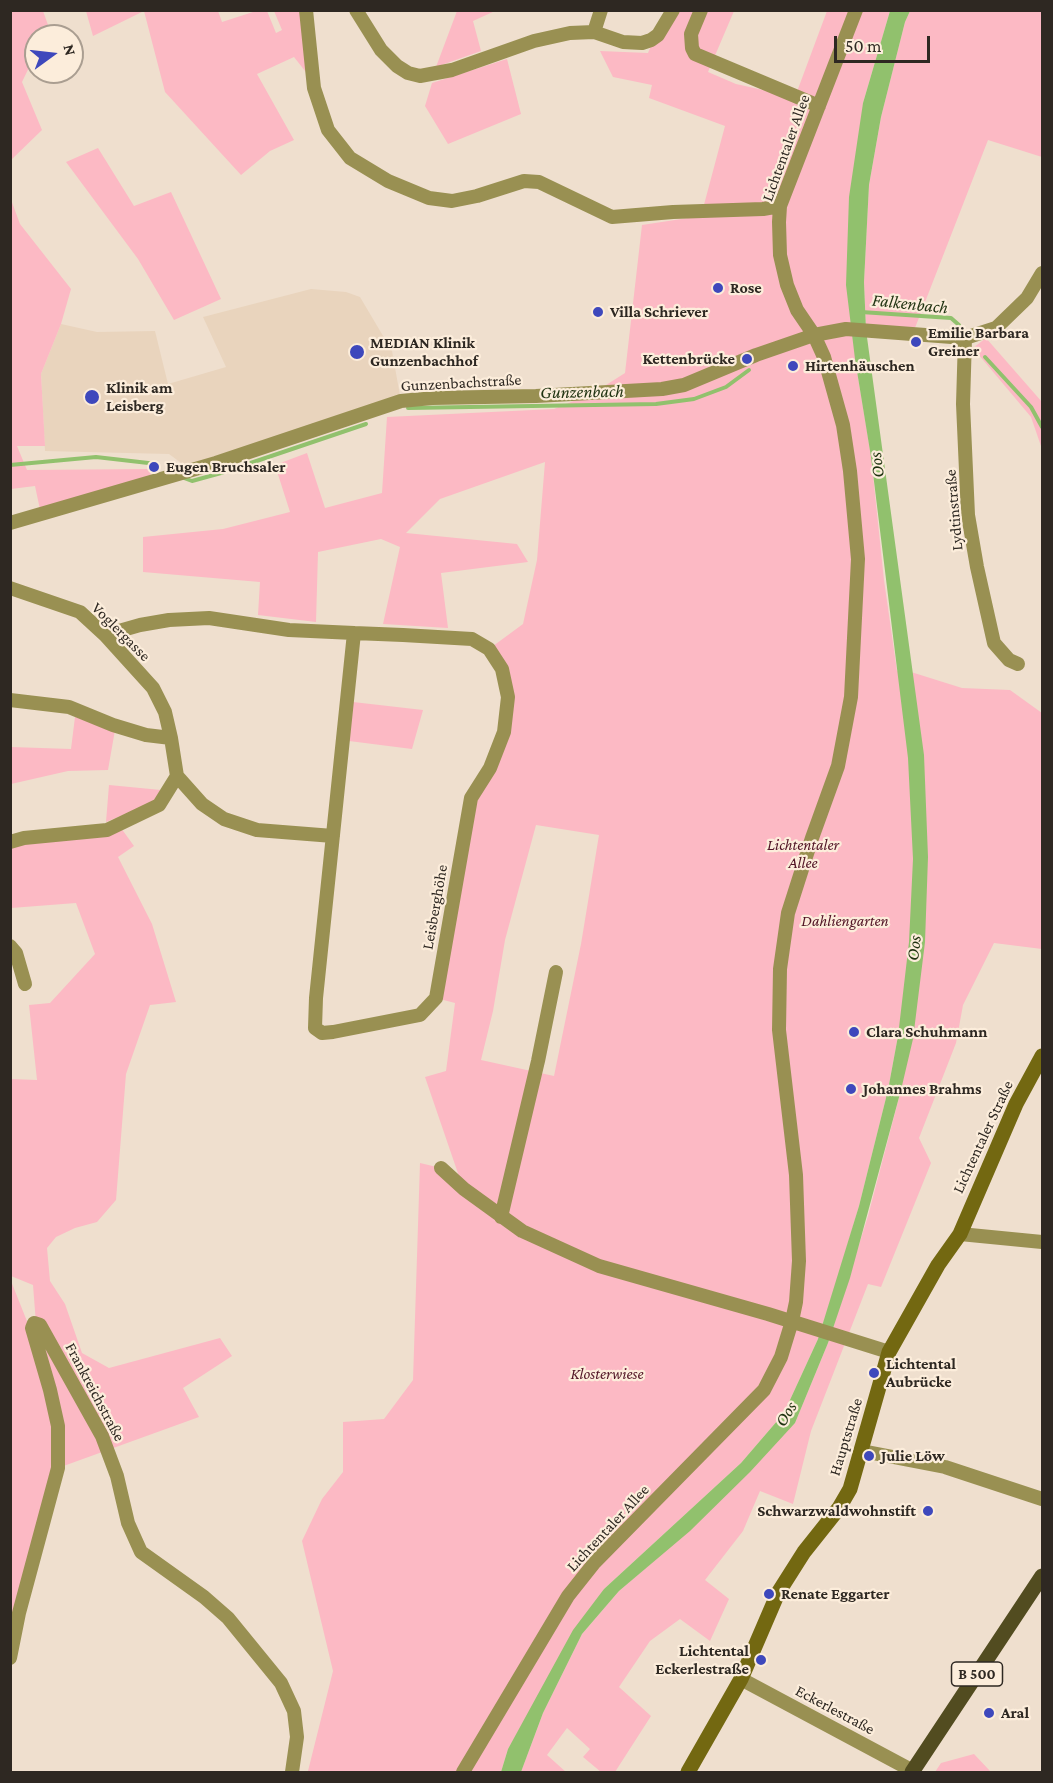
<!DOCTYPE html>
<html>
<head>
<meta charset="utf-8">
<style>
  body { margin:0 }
  #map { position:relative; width:1053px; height:1783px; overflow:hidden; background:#efdfce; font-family:"Crimson Pro",serif }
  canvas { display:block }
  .frame { position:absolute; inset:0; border:12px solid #2e2822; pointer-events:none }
  .north { position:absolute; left:24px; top:24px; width:60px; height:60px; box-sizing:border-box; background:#fceddb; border:2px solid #aa9e91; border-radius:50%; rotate:75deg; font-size:16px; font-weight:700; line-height:24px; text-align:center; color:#2e2822 }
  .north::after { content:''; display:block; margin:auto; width:21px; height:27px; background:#3e48bc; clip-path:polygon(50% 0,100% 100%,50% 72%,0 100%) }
  .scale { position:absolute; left:834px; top:36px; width:96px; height:27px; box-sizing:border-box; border:3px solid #2e2822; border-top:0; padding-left:8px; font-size:18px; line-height:21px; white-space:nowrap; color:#2e2822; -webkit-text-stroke:4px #fceddb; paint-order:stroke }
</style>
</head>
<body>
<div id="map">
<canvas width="1053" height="1783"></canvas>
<div class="frame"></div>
<div class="north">N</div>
<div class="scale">50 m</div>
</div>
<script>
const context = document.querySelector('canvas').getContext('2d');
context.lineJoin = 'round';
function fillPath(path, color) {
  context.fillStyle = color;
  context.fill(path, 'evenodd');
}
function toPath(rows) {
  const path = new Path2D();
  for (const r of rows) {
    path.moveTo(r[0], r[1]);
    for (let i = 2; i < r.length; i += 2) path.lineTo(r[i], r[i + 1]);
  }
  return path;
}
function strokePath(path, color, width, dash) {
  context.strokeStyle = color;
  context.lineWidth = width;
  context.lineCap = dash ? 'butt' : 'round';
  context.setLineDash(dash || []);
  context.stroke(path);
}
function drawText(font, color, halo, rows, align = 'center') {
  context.font = font + ' "Crimson Pro",serif';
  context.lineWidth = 4.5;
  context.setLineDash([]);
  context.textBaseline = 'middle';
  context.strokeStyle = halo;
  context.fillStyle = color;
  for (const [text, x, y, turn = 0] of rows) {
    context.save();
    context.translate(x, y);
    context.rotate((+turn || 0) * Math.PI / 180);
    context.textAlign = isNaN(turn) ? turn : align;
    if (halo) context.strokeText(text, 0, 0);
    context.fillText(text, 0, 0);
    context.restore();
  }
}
const built = toPath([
  [311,289,346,292,360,297,392,351,401,401,192,471,169,454,45,451,41,374,61,324,97,332,155,331,168,384,226,367,203,317]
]);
const green = toPath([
  [11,10,43,11,52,36,36,36,36,53,22,82,42,130,11,160],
  [86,11,218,11,222,22,256,11,267,11,276,33,282,30,274,11,307,11,309,76,294,57,257,74,294,140,270,151,241,175,165,92,144,11,93,36],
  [457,11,495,11,473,21,481,51,436,67],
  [665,11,734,11,708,72,736,84,795,97,827,11,890,11,863,103,855,359,871,456,884,580,897,671,911,672,962,688,1010,690,1042,713,1042,949,994,943,963,1005,956,1043,919,1138,931,1163,881,1287,868,1284,811,1431,793,1504,760,1491,743,1531,705,1580,729,1599,710,1641,680,1619,650,1641,619,1687,651,1716,615,1772,601,1772,583,1757,590,1749,567,1728,547,1755,566,1772,521,1772,543,1713,582,1634,619,1591,648,1566,795,1423,828,1343,868,1216,901,1090,898,1036,888,1090,859,1206,838,1277,818,1339,784,1413,741,1463,604,1589,508,1749,501,1772,310,1772,308,1771,333,1671,302,1541,322,1499,343,1472,343,1422,384,1419,413,1380,420,1163,441,1168,463,1188,425,1077,446,1071,455,1003,436,998,471,798,490,768,508,697,489,649,523,624,537,560,545,462,440,499,406,533,517,544,528,562,441,573,448,628,383,624,400,547,381,539,318,552,316,622,258,615,260,582,143,572,143,537,223,529,290,512,275,465,307,453,325,508,382,493,387,417,554,409,595,392,625,373,642,225,701,216,725,126,649,98,652,85,613,77,600,51,648,53],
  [536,825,599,835,581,944,554,1076,481,1060,493,1011,505,940],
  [910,11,1042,11,1042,157,988,140,913,333,866,330,864,282,869,185,881,117,905,22],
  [507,59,521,114,448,144,425,106,432,83],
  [98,148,134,206,171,192,221,299,174,320,138,259,66,162],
  [10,197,20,224,71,289,61,324,41,374,45,446,17,446,27,470,149,469,153,482,41,514,35,486,11,489],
  [986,338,1042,402,1042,449,1031,417,973,348],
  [353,702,423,710,412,749,349,741],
  [75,717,115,730,108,770,68,771,11,784,11,747,71,749],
  [109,785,161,790,155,802,106,822],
  [121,828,134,846,118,857,152,924,176,1002,150,1005,126,1074,116,1200,97,1222,75,1228,56,1237,47,1248,50,1281,65,1304,82,1353,109,1368,220,1338,232,1356,183,1388,199,1417,58,1468,11,1658,11,1281,38,1349,33,1285,11,1276,11,1079,37,1080,29,1005,50,1003,95,954,76,903,11,908,11,842],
  [974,1754,991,1772,935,1772,941,1763]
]);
const water = toPath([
  [890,11,910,11,905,22,881,117,869,185,864,282,866,330,924,755,928,857,925,942,913,1039,901,1090,850,1278,828,1343,795,1423,750,1472,690,1531,619,1591,582,1634,543,1713,521,1772,501,1772,508,1749,573,1630,604,1589,741,1463,784,1413,818,1339,859,1206,888,1090,898,1036,909,942,913,859,908,758,871,457,855,359,846,285,849,197,863,103]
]);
const stream = toPath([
  [861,312,951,318,959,325],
  [985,357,1031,407,1042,427],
  [408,408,656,404,694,399,726,387,749,370],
  [10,465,96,457,157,464],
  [184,478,192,481,221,473,366,424]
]);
const street = toPath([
  [306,10,314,88,328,130,350,158,388,181,429,198,452,201,477,196,524,181,539,182,612,217,673,212,763,209,780,206],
  [356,10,381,50,397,66,408,73,420,76,452,70,534,41,570,33,594,32,623,42,642,43,651,40,658,35,673,10],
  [701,10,691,34,692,48,695,54,819,106],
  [594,32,601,10],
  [965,338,963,404,968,515,977,567,994,643,1009,660,1018,664],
  [10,523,216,463,401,401,432,398,536,396,662,389,684,385,756,355,814,335,846,329,965,338,996,328,1027,298,1042,273],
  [10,588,80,612,105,635,153,688,165,712,171,738,177,776,159,805,107,830,24,838,10,842],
  [105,635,140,625,169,620,209,618,289,630,354,633,403,635,472,639,489,649,502,669,508,697,504,732,490,768,471,798,436,998,420,1015,333,1032,322,1033,315,1028,316,998,354,633],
  [10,700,69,707,113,725,146,735,171,738],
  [177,776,202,804,224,819,257,830,333,836],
  [10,946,16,953,25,984],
  [441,1168,464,1189,522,1231,599,1266,768,1314,889,1352],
  [501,1217,538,1061,556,972],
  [960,1234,1042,1242],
  [862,1451,945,1467,1042,1499],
  [10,1658,19,1613,58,1468,58,1426,50,1390,32,1328,34,1323,40,1325,102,1436,117,1476,128,1523,141,1552,204,1597,228,1618,281,1683,294,1711,297,1737,292,1772],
  [741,1679,913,1771],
  [463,1772,568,1596,595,1562,764,1390,781,1357,792,1321,796,1302,799,1261,796,1175,779,1030,780,969,788,913,812,838,838,766,851,697,858,559,850,471,843,425,824,357,814,335,797,310,787,285,780,255,779,222,780,206,856,10]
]);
const secondary = toPath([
  [688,1772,741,1679,778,1593,804,1552,839,1508,850,1489,889,1352,938,1265,960,1234,1016,1104,1042,1056]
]);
const primary = toPath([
  [912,1772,1042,1576]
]);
const markers = [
  [718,288,6,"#3e48bc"],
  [598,312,6,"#3e48bc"],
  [916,342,6,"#3e48bc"],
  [357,352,8,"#3e48bc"],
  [747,359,6,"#3e48bc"],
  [793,366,6,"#3e48bc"],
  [92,397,8,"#3e48bc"],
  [154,467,6,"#3e48bc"],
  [854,1032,6,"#3e48bc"],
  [851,1089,6,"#3e48bc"],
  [874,1373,6,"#3e48bc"],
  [869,1456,6,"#3e48bc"],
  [928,1511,6,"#3e48bc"],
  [769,1594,6,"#3e48bc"],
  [761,1660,6,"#3e48bc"],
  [989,1713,6,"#3e48bc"]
];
const shields = [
  [977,1674,51]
];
const shieldNames = [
  ["B 500",977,1674]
];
const streetNames = [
  ["Lichtentaler Allee",786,148,-70],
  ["Gunzenbachstraße",461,383,-3],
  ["Lydtinstraße",954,510,-95],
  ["Voglergasse",121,632,45],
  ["Leisberghöhe",435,907,-80],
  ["Lichtentaler Straße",983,1137,-65],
  ["Frankreichstraße",95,1392,62],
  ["Hauptstraße",846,1437,-73],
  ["Lichtentaler Allee",608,1528,-47],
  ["Eckerlestraße",835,1710,28]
];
const poiNames = [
  ["Rose",730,288],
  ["Villa Schriever",610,312],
  ["Emilie Barbara",928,333],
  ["Greiner",928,351],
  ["MEDIAN Klinik",370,343],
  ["Gunzenbachhof",370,361],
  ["Kettenbrücke",735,359,"right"],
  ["Hirtenhäuschen",805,366],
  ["Klinik am",106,388],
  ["Leisberg",106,406],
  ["Eugen Bruchsaler",166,467],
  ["Clara Schuhmann",866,1032],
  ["Johannes Brahms",863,1089],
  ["Lichtental",886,1364],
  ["Aubrücke",886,1382],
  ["Julie Löw",881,1456],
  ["Schwarzwaldwohnstift",916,1511,"right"],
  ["Renate Eggarter",781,1594],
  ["Lichtental",749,1651,"right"],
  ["Eckerlestraße",749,1669,"right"],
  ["Aral",1001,1713]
];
const parkNames = [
  ["Lichtentaler",803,845],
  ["Allee",803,863],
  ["Dahliengarten",845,921],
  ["Klosterwiese",607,1374]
];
const waterNames = [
  ["Falkenbach",910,304,6],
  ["Gunzenbach",582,392,-1],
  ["Oos",877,465,-97],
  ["Oos",914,948,-83],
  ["Oos",786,1414,-58]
];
fillPath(built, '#e9d4bd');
fillPath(green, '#fcb9c4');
fillPath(water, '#91c16d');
strokePath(stream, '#91c16d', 4);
strokePath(street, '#999052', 14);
strokePath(secondary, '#736811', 15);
strokePath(primary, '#524c20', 15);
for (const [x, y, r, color] of markers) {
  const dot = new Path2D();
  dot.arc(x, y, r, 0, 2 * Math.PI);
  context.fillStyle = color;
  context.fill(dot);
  strokePath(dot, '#fceddb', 2);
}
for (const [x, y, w] of shields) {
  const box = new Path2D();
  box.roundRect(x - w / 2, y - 12, w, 24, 4.5);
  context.fillStyle = '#fceddb';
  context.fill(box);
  strokePath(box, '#2e2822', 1.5);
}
drawText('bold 15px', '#2e2822', null, shieldNames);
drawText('16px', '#2e2822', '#fceddb', streetNames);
drawText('bold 16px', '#2e2822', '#fceddb', poiNames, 'left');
drawText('italic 16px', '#511325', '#fceddb', parkNames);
drawText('italic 18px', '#1f3210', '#fceddb', waterNames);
</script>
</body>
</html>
